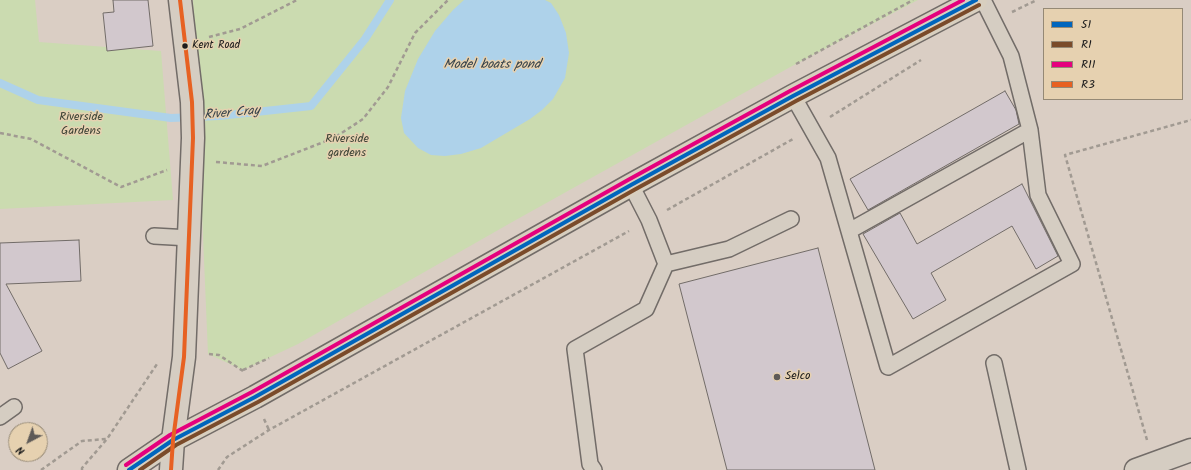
<!DOCTYPE html>
<html>
<head>
<meta charset="utf-8">
<style>
  body { margin:0 }
  #map { position:relative; width:1191px; height:470px; overflow:hidden; background:#dacec4; font-family:Kalam,sans-serif }
  canvas { display:block }
  .legend { position:absolute; left:1043px; top:8px; width:140px; height:92px; box-sizing:border-box; background:#e6d1b0; border:1px solid #958975; margin:0; padding:5px 7px; list-style:none; font-size:12px; color:#1c1c1c }
  .legend li { display:flex; align-items:center; gap:8px; height:20px }
  .legend b { width:20px; border:1px solid #958975 }
  .north { position:absolute; left:8px; top:422px; width:40px; height:40px; box-sizing:border-box; background:#e6d1b0; border:1px solid #958975; border-radius:50%; rotate:221deg; font-size:11px; font-weight:700; line-height:16px; text-align:center; color:#1c1c1c }
  .north::after { content:''; display:block; margin:auto; width:14px; height:18px; background:#5e5a57; clip-path:polygon(50% 0,100% 100%,50% 72%,0 100%) }
</style>
</head>
<body>
<div id="map">
<canvas width="1191" height="470"></canvas>
<ul class="legend">
<li><b style="height:5px;background:#0065bd"></b>51</li>
<li><b style="height:5px;background:#7a4b2a"></b>R1</li>
<li><b style="height:5px;background:#e5007d"></b>R11</li>
<li><b style="height:5px;background:#e76122"></b>R3</li>
</ul>
<div class="north">N</div>
</div>
<script>
const context = document.querySelector('canvas').getContext('2d');
context.lineJoin = 'round';
function fillPath(path, color) {
  context.fillStyle = color;
  context.fill(path, 'evenodd');
}
function toPath(rows) {
  const path = new Path2D();
  for (const r of rows) {
    path.moveTo(r[0], r[1]);
    for (let i = 2; i < r.length; i += 2) path.lineTo(r[i], r[i + 1]);
  }
  return path;
}
function strokePath(path, color, width, dash) {
  context.strokeStyle = color;
  context.lineWidth = width;
  context.lineCap = dash ? 'butt' : 'round';
  context.setLineDash(dash || []);
  context.stroke(path);
}
function drawText(font, color, halo, rows, align = 'center') {
  context.font = font + ' Kalam,sans-serif';
  context.lineWidth = 3;
  context.setLineDash([]);
  context.textBaseline = 'middle';
  context.strokeStyle = halo;
  context.fillStyle = color;
  for (const [text, x, y, turn = 0] of rows) {
    context.save();
    context.translate(x, y);
    context.rotate((+turn || 0) * Math.PI / 180);
    context.textAlign = isNaN(turn) ? turn : align;
    if (halo) context.strokeText(text, 0, 0);
    context.fillText(text, 0, 0);
    context.restore();
  }
}
const green = toPath([
  [0,0,35,0,39,42,161,51,173,200,0,209],
  [193,0,918,0,794,65,514,221,298,344,243,370,208,354]
]);
const water = toPath([
  [464,0,545,0,551,3,559,15,566,33,569,53,565,78,553,99,542,110,530,119,481,148,461,154,445,156,431,155,418,148,404,133,401,118,405,91,418,59,435,31,453,10]
]);
const stream = toPath([
  [0,83,38,100,171,118,219,116,311,106,365,39,390,0]
]);
const building = toPath([
  [113,0,148,0,153,46,107,51,103,13,114,12,113,0],
  [1005,91,1016,110,1019,124,868,210,850,179,1005,91],
  [1022,184,1058,256,1036,269,1012,226,931,273,946,300,913,319,863,234,900,213,917,244,1022,184],
  [79,240,81,281,6,284,42,351,8,369,0,353,0,243,79,240],
  [818,248,875,470,727,470,679,284,818,248]
]);
const path = toPath([
  [1012,12,1037,0],
  [209,37,240,29,297,0],
  [796,64,913,0],
  [830,117,921,60],
  [0,133,31,139,121,187,167,170],
  [216,162,262,166,334,138,363,119,388,87,415,33,448,0],
  [667,210,793,139],
  [209,354,219,355,243,371],
  [243,370,269,358],
  [264,419,269,430],
  [1147,440,1065,155,1191,120],
  [41,470,82,441,106,439],
  [82,470,82,468,107,439,157,364],
  [218,470,227,457,269,430,629,231]
]);
const lane = toPath([
  [793,96,828,158,888,367,1072,264,1038,195,1030,130,1011,56,983,0],
  [849,231,1030,130],
  [154,236,190,238],
  [666,264,729,249,791,219],
  [994,363,1018,470],
  [0,417,14,407],
  [594,470,590,464,575,349,646,309,666,264,649,220,631,185]
]);
const street = toPath([
  [1136,470,1191,450]
]);
const secondary = toPath([
  [171,470,173,440,184,357,193,138,192,102,180,0]
]);
const primary = toPath([
  [129,470,173,440,255,397,631,185,793,96,976,0]
]);
const bus1 = toPath([
  [129,470,173,440,255,397,631,185,793,96,976,0]
]);
const bus2 = toPath([
  [140,470,176,445,258,402,634,190,796,101,979,5]
]);
const bus3 = toPath([
  [126,465,170,435,252,392,628,180,790,91,963,0]
]);
const bus4 = toPath([
  [171,470,173,440,184,357,193,138,192,102,180,0]
]);
const markers = [
  [185,46,3.5,"#1c1c1c"],
  [777,377,4,"#5e5a57"]
];
const busNames = [
  ["Kent Road",192,46]
];
const parkNames = [
  ["Riverside",81,118],
  ["Gardens",81,132],
  ["Riverside",347,140],
  ["gardens",347,154]
];
const poiNames = [
  ["Selco",785,377]
];
const waterNames = [
  ["Model boats pond",492,66],
  ["River Cray",232,114,-5]
];
fillPath(green, '#cbdbb0');
fillPath(water, '#aed2ea');
strokePath(stream, '#aed2ea', 8);
fillPath(building, '#d2c8cd');
strokePath(building, '#726c68', 1);
strokePath(lane, '#726c68', 18);
strokePath(street, '#726c68', 25);
strokePath(secondary, '#726c68', 25);
strokePath(primary, '#726c68', 25);
strokePath(path, '#a19a92', 2.5, [4, 3]);
strokePath(lane, '#d5cdc2', 15);
strokePath(street, '#d5cdc2', 22);
strokePath(secondary, '#d5cdc2', 22);
strokePath(primary, '#d8cfbf', 22);
strokePath(bus1, '#0065bd', 4);
strokePath(bus2, '#7a4b2a', 4);
strokePath(bus3, '#e5007d', 4);
strokePath(bus4, '#e76122', 4);
for (const [x, y, r, color] of markers) {
  const dot = new Path2D();
  dot.arc(x, y, r, 0, 2 * Math.PI);
  context.fillStyle = color;
  context.fill(dot);
  strokePath(dot, '#e6d1b0', 1.5);
}
drawText('11px', '#1c1c1c', '#e6d1b0', busNames, 'left');
drawText('12px', '#3d4436', '#e6d1b0', parkNames);
drawText('12px', '#1c1c1c', '#e6d1b0', poiNames, 'left');
drawText('italic 13px', '#354149', '#e6d1b0', waterNames);
</script>
</body>
</html>
